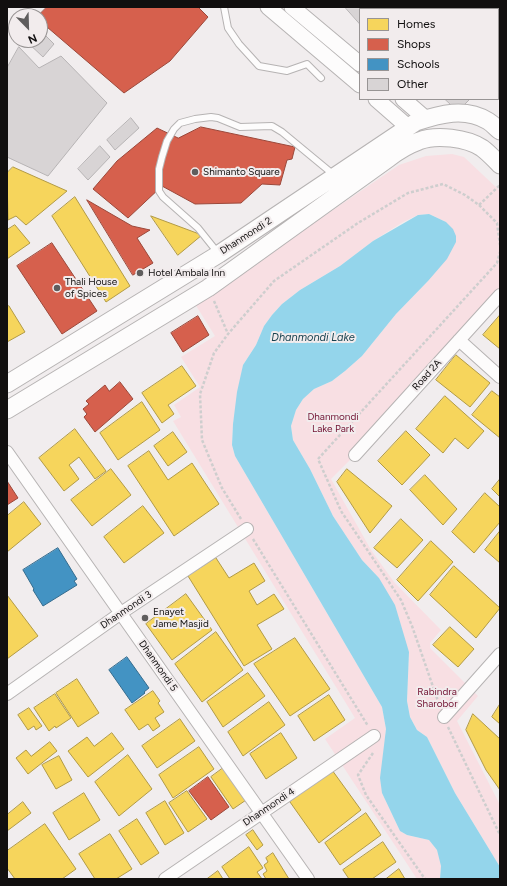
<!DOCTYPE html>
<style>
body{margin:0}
#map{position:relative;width:507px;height:886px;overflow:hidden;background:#f1edee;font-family:Figtree,sans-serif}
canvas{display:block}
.frame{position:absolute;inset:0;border:8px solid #110f0f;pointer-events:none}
.legend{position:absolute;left:359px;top:8px;width:140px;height:92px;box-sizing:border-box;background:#f2eced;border:1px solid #989494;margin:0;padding:5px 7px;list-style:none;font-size:12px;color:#110f0f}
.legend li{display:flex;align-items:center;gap:8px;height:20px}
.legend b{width:20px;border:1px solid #989494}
.north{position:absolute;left:8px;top:8px;width:40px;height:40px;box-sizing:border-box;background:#f2eced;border:1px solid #989494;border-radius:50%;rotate:157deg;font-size:11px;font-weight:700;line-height:16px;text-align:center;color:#110f0f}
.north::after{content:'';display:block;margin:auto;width:14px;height:18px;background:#5f5d5d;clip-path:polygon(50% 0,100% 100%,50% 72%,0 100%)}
</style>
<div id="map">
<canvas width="507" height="886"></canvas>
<div class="frame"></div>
<ul class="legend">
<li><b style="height:11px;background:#f6d55c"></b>Homes</li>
<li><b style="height:11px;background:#d6604d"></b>Shops</li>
<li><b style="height:11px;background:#4393c3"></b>Schools</li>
<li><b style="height:11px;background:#d8d4d5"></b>Other</li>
</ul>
<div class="north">N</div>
</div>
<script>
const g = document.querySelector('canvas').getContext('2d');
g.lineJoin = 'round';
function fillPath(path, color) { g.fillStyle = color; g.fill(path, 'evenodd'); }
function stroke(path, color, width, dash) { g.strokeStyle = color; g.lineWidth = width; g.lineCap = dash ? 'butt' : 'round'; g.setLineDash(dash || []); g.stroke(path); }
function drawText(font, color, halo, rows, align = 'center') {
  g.font = font + ' Figtree,sans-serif'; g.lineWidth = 4; g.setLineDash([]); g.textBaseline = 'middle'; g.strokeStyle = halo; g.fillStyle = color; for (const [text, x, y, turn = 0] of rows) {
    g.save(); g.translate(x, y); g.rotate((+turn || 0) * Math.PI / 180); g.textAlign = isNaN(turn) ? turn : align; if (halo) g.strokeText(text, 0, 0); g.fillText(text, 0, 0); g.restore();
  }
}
fillPath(new Path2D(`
 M452 154 464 157 500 191V290L355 455 331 479 371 550 394 582 441 630 430 643V648L478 696 457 721 500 805V867L455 793 427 737 417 730 410 717 407 701 409 652 379 578 362 560 333 516 310 469 293 440 291 426 296 410 303 399 314 389 332 381 345 371 362 356 396 314 428 281 446 222 429 214 418 215 403 222 373 241 340 266 300 290 282 304 272 315 264 326 256 345 243 365 233 424 232 445 235 456 382 707 386 729 382 793 400 831 407 835 429 840 437 850 441 866 440 879H417L325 739 355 718 173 421 181 417 174 405 200 387 181 357 215 336 195 304 399 165 426 156Z`), '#f8dfe3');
fillPath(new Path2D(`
 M429 214 446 222 453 229 456 236V242L447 259 428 281 396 314 362 356 345 371 332 381 314 389 303 399 296 410 291 426 293 440 310 469 333 516 362 560 379 578 395 605 409 652 407 701 410 717 417 730 427 737 455 793 500 867V879H440L441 866 437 850 429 840 407 835 400 831 382 793 380 778 386 729 382 707 235 456 232 445 233 424 237 392 243 365 256 345 264 326 272 315 282 304 300 290 340 266 373 241 418 215Z`), '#94d5eb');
const homes = new Path2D(`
 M13 167 67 191 26 225 16 216 8 220 7 173Z
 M75 197 130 286 106 302 52 216Z
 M151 216 202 235 178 255Z
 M15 225 30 243 7 259V230Z
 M9 306 25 332 7 342V307Z
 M500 315V349L483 335Z
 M456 355 490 383 470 407 436 380Z
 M182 366 196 386 168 405 174 414 162 423 142 393Z
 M492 391 500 397V438L472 415Z
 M445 396 484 431 468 449 455 438 443 453 416 429Z
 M142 402 160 430 118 460 100 433Z
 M75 429 106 471 95 479 79 457 69 465 79 479 64 491 39 458Z
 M406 431 430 455 402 485 378 461Z
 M173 432 187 452 168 466 154 446Z
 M149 451 168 480 192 463 219 504 174 536 128 466Z
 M111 469 131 495 92 526 71 500Z
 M347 469 392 506 370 533 337 482Z
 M425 475 457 509 443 525 410 490Z
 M500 479V497L492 489Z
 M485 493 500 507V522L474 553 452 532Z
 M24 502 41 524 7 552V516Z
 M143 506 164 533 124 563 104 537Z
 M401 519 423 540 397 568 374 548Z
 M500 531V563L485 550Z
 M431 541 453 562 418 601 397 580Z
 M216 558 229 578 254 563 265 581 249 591 257 605 274 594 284 609 257 625 272 649 244 666 188 576Z
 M454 566 500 608 476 638 430 595Z
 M186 594 212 630 172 660 146 624Z
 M7 595 38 636 7 659Z
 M450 627 474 649 458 667 433 645Z
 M216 632 243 670 202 702 175 664Z
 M295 638 330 689 290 716 254 664Z
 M248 673 265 696 223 727 207 702Z
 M77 679 99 713 78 727 56 693Z
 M153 691 160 701 158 703 164 712 155 718 160 726 153 731 148 724 139 730 125 710Z
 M55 694 71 718 56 728 55 726 49 731 34 708Z
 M329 695 345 720 314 741 298 716Z
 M269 702 285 725 243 756 228 732Z
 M500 704V724L492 717Z
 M29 708 42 726 36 730 34 726 28 730 18 715Z
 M473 714 500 739V790L486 770 466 730Z
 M180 719 195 741 157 768 142 746Z
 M112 733 124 749 88 777 68 751 87 737 94 746Z
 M281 733 297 758 266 779 250 754Z
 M50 742 57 751 28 774 16 758 26 750 31 756Z
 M199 747 214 769 173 798 159 775Z
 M128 755 152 789 119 816 95 782Z
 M59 756 72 780 56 789 42 765Z
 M226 766 249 798 233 809 211 777Z
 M332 770 361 810 319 843 290 802Z
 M187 791 207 819 188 832 169 803Z
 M84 793 100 820 69 840 53 813Z
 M165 801 184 833 165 845 146 813Z
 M23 802 31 813 7 831V815Z
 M366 813 381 835 340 865 325 843Z
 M137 819 159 853 141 865 119 831Z
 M45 824 76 869 62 879H15L7 868V851Z
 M253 830 263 845 257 850 246 835Z
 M110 834 132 869 116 879H95L79 854Z
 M383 842 396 862 372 879H349L343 870Z
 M249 847 263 868 257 872 262 879H230L222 867Z
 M273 853 289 879H266L263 874 267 871 264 865 268 862 266 858Z
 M399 869 405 879H386Z
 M218 871 223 879H207Z`);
fillPath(homes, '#f6d55c');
stroke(homes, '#b19a45', 1);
const shops = new Path2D(`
 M47 7H198L208 17 170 61 124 93 40 21V16H38Z
 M481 7H500V25L498 28V9H479Z
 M500 57V82L498 80V59Z
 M201 127 295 147 292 159 287 160 280 185 262 184 241 203 195 204 162 186 128 218 93 189 117 161 157 128 178 138Z
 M87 200 132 226 150 230 137 238 153 263 133 275Z
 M52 243 97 311 62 334 17 266Z
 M198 316 209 335 183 352 171 333Z
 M120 382 133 399 95 432 84 417 87 414 83 409 89 404 86 401 105 385 109 391Z
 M7 481 18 498 7 505Z
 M208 777 229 807 211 820 189 791Z`);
fillPath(shops, '#d6604d');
stroke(shops, '#9b483a', 1);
const schools = new Path2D(`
 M58 548 77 579 74 581 77 585 43 606 33 590 34 589 23 570Z
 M127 657 149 688 144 692 145 693 132 703 109 670Z`);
fillPath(schools, '#4393c3');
stroke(schools, '#346b8d', 1);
const building = new Path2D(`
 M345 7H439L438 9H360V24Z
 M40 30 54 44 43 57 26 41 40 40Z
 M19 47 39 68 61 56 107 103 48 176 7 157V68Z
 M445 99H470L458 111Z
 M131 118 139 128 115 150 107 140Z
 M100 146 110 157 88 180 78 169Z`);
fillPath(building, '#d8d4d5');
stroke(building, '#b6b3b4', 1);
const service = new Path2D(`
 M224 7 228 28 239 44 259 66 287 71 307 64 321 78
 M463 9 465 7
 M218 253 198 228 163 197 159 191V169L162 157 167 141 174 129 180 123 195 119 211 117 218 118 240 127 272 126 282 132 334 175`);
const minor = new Path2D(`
 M459 340 500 377
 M7 452 308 879
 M355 455 500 295
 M7 694 121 613 247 529
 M444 717 500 654
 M165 879 374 736`);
const tertiary = new Path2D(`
 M268 7 360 85
 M292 7 360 64
 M376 99 408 127
 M403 99 426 119`);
const secondary = new Path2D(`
 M7 384 219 254 416 122C440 114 465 107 488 121 493 124 496 128 500 131
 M7 410 208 288 389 158C398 151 408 145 419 141 436 134 467 138 482 148 489 153 494 159 500 165`);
stroke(service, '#b6b3b3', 8);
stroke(minor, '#b6b3b3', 14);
stroke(tertiary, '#b6b3b3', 17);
stroke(secondary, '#b6b3b3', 19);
stroke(new Path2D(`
 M479 205 500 185
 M214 301 228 334
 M241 519 222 488 202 440 200 394 214 353 228 334 274 281 358 223 408 193 443 184 465 195 479 205 497 223 500 245
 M253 539 368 726
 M439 704 412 626 401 600 341 511 318 459 497 263 500 252
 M448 727 500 835
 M373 753 358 775 366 795 425 879`), '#cecece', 2.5, [3, 2]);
stroke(service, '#fdfcfc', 6);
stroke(minor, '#fdfcfc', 12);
stroke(tertiary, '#fdfcfc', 15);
stroke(secondary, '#fdfcfc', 17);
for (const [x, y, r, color] of [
 [195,172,4,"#5f5d5d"],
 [140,273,4,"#5f5d5d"],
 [57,288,4,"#5f5d5d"],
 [145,618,4,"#5f5d5d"]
]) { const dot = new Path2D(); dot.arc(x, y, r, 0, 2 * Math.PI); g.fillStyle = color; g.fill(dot); stroke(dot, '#f2eced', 1.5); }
drawText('10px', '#110f0f', '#f2eced', [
 ["Shimanto Square",203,172],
 ["Hotel Ambala Inn",148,273],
 ["Thali House",65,282],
 ["of Spices",65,294],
 ["Enayet",153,612],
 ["Jame Masjid",153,624]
], 'left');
drawText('10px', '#110f0f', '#f2eced', [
 ["Dhanmondi 2",246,236,-33],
 ["Road 2A",427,375,-48],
 ["Dhanmondi 3",126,610,-34],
 ["Dhanmondi 5",158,666,55],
 ["Dhanmondi 4",269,807,-34]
]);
drawText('10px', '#721333', '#f2eced', [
 ["Dhanmondi",333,417],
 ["Lake Park",333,429],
 ["Rabindra",437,692],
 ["Sharobor",437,704]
]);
drawText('italic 11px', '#17424f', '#f2eced', [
 ["Dhanmondi Lake",313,338]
]);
</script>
